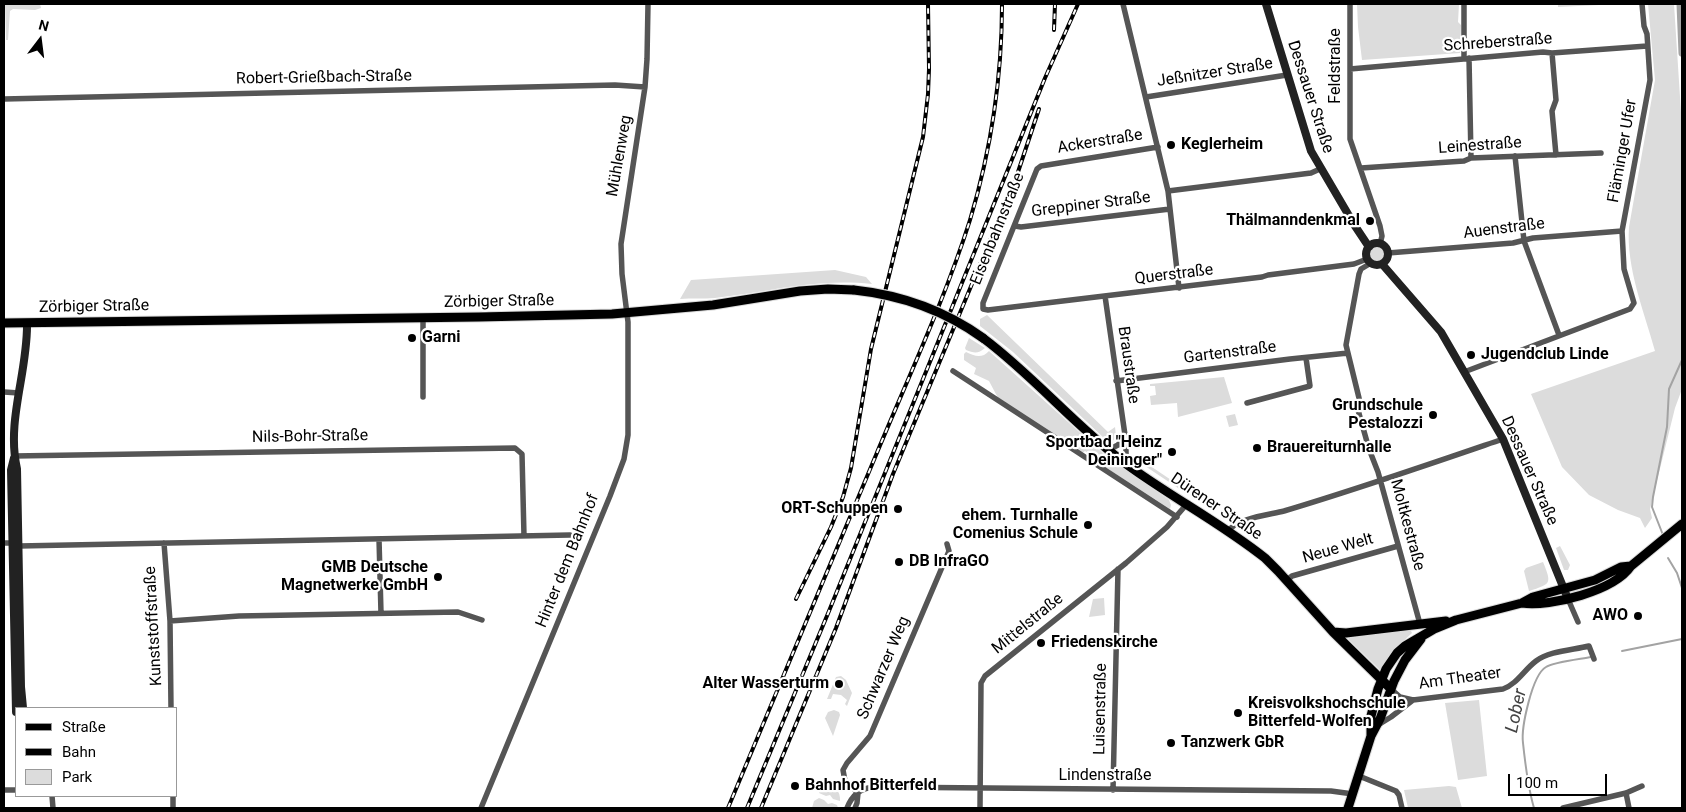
<!DOCTYPE html>
<meta charset="utf-8">
<style>
body{margin:0}
#map{position:relative;width:1686px;height:812px;overflow:hidden;background:#fff;font-family:Roboto,sans-serif}
canvas{display:block}
.frame{position:absolute;inset:0;border:5px solid #000;pointer-events:none}
.legend{position:absolute;left:15px;top:707px;width:162px;height:90px;box-sizing:border-box;background:#fff;border:1px solid #999;margin:0;padding:6px 9px;list-style:none;font-size:15px;color:#000}
.legend li{display:flex;align-items:center;gap:10px;height:25px}
.legend b{width:25px;border:1px solid #999}
.north{position:absolute;left:15px;top:15px;width:50px;height:50px;-webkit-text-stroke:4px #fff;paint-order:stroke;rotate:15deg;font-size:14px;font-weight:700;line-height:20px;text-align:center;color:#000}
.north::after{content:'';display:block;margin:auto;width:18px;height:22px;background:#000;clip-path:polygon(50% 0,100% 100%,50% 72%,0 100%)}
.scale{position:absolute;left:1508px;top:774px;width:99px;height:22px;box-sizing:border-box;border:2px solid #000;border-top:0;padding-left:6px;font-size:15px;line-height:18px;white-space:nowrap;color:#000;-webkit-text-stroke:4px #fff;paint-order:stroke}
</style>
<div id="map">
<canvas width="1686" height="812"></canvas>
<div class="frame"></div>
<ul class="legend">
<li><b style="height:6px;background:#000"></b>Straße</li>
<li><b style="height:6px;background:#000"></b>Bahn</li>
<li><b style="height:14px;background:#dcdcdc"></b>Park</li>
</ul>
<div class="north">N</div>
<div class="scale">100 m</div>
</div>
<script>
const g = document.querySelector('canvas').getContext('2d');
g.lineJoin = 'round';
function fillPath(path, color) { g.fillStyle = color; g.fill(path, 'evenodd'); }
function stroke(path, color, width, dash) { g.strokeStyle = color; g.lineWidth = width; g.lineCap = dash ? 'butt' : 'round'; g.setLineDash(dash || []); g.stroke(path); }
function drawText(font, color, halo, rows, align = 'center') {
  g.font = font + ' Roboto,sans-serif'; g.lineWidth = 4.5; g.setLineDash([]); g.textBaseline = 'middle'; g.strokeStyle = halo; g.fillStyle = color; for (const [text, x, y, turn = 0] of rows) {
    g.save(); g.translate(x, y); g.rotate((+turn || 0) * Math.PI / 180); g.textAlign = isNaN(turn) ? turn : align; if (halo) g.strokeText(text, 0, 0); g.fillText(text, 0, 0); g.restore();
  }
}
fillPath(new Path2D(`
 M5 4H40L41 8 35 10 13 9 10 11 8 40H6Z
 M1357 4H1459L1458 22 1461 25 1460 53 1362 60 1358 27Z
 M1558 4H1599V5L1558 7Z
 M1648 4H1674L1682 128V389L1675 408 1650 509 1652 518 1645 528 1640 518 1618 510 1589 495 1562 467 1531 394 1655 351C1644 311 1626 268 1629 227L1655 80Z
 M1369 254a8 8 0 1 1 16 0a8 8 0 1 1-16 0Z
 M835 270 866 277 872 284C814 278 770 292 715 298 704 299 692 298 680 299L691 280Z
 M987 315 1108 432 1115 427 1116 436 1114 440 1110 442 1106 440 1013 352 980 326V319Z
 M969 338 985 348C978 354 974 353 966 350L965 348Z
 M989 351 1106 456 1169 500 1171 505 1170 509 1105 467 1102 462 1085 451 1082 453 998 398 989 381 974 374 976 368 964 360V354L966 352C974 356 982 359 989 351Z
 M1224 377 1232 403 1178 417 1177 403 1151 405 1150 396 1156 395 1155 386H1150V384Z
 M1235 414 1238 425 1229 427 1226 416Z
 M1132 455H1134L1189 492 1187 494 1136 460Z
 M1560 546 1570 565 1568 570H1564L1556 548Z
 M1543 562C1552 584 1551 584 1529 591L1524 571 1526 568Z
 M1104 598 1105 615 1089 617 1093 599Z
 M1410 629 1412 633 1394 650 1381 670H1380L1348 639 1349 638Z
 M841 676 846 680 852 693 847 706 845 704 847 700 841 695 833 694 831 699H827L836 677Z
 M1479 700 1487 776 1458 780 1445 703Z
 M834 710 839 712 840 715 833 736 825 718 828 712Z
 M826 781C834 783 841 792 840 801L833 799 830 795 826 796 819 793 821 783Z
 M1449 786 1456 787 1462 808H1408L1404 790Z
 M819 798 824 800 828 804 832 803 837 805 838 808H812L814 801Z`), '#dcdcdc');
stroke(new Path2D(`
 M1663 535 1652 507 1653 497 1667 427 1669 389 1682 360
 M1668 558 1677 573 1682 588
 M1622 651 1682 639
 M1534 808C1529 791 1525 762 1523 743 1521 728 1532 675 1546 667 1553 662 1581 659 1591 657`), '#a3a3a3', 2);
stroke(new Path2D(`
 M1680 4 1682 53`), '#a3a3a3', 7);
const primary = new Path2D(`
 M4 323 479 317 612 314 713 305 800 291 828 289 854 290
 M983 338C1034 376 1075 426 1126 464 1171 497 1221 523 1265 558L1278 571 1333 632 1391 689
 M1522 603C1551 607 1614 591 1631 566L1682 524
 M1333 632 1346 633 1446 621
 M1371 736V716L1378 689 1386 669 1397 653 1405 646 1434 629 1456 620 1522 603 1533 597 1595 580 1621 567 1631 566
 M1348 808 1371 736 1380 719 1394 681 1405 660 1421 639`);
stroke(primary, '#dbdbdb', 11);
stroke(new Path2D(`
 M1123 4 1168 191 1179 288
 M1350 4V139L1380 226 1382 236 1380 244
 M1464 4V59
 M1552 53 1556 100 1552 111 1556 155
 M1469 58 1471 158
 M1350 69 1543 52 1552 53 1647 46
 M1146 97 1287 75
 M4 99 615 85 645 87
 M1158 147 1041 166 1037 169 983 303V309L988 310 1262 277 1268 275 1354 264 1367 259
 M1515 156 1524 241 1559 335
 M1361 168 1464 161 1471 158 1601 153
 M1168 191 1311 173 1320 169
 M1015 226 1021 227 1170 209
 M1388 253 1513 243 1533 238 1622 231
 M1371 263 1361 269 1359 274 1346 345 1359 398 1358 410 1369 449 1378 472 1420 624
 M1105 296 1126 442V464
 M953 371 1177 517
 M1464 372 1630 309 1634 303 1624 269 1622 231 1650 80 1647 34 1644 26 1642 4
 M1116 381 1290 359 1348 353
 M4 392 19 393
 M423 397V318
 M1247 403 1310 386 1306 358
 M1108 450 1118 445 1124 437
 M14 456 515 448 522 454 524 536
 M1227 532C1237 518 1268 515 1284 511 1358 489 1430 464 1503 439
 M379 539 381 613
 M4 543H17
 M164 543 170 621 171 708
 M19 546 570 535
 M1287 580 1292 576 1398 546
 M1568 599 1578 622
 M170 621 239 616 458 612 482 620
 M1391 689 1400 697 1413 700 1503 689C1517 684 1524 670 1536 661 1549 651 1573 650 1589 646L1594 659
 M1378 725 1391 717 1413 700
 M1359 776 1396 791 1399 795 1402 808
 M4 790H16
 M1113 790 1118 569
 M858 793 845 781 843 770 847 763 870 736 949 551 947 544
 M1626 793 1629 808
 M52 796 53 808
 M173 796V808
 M481 808 610 496 624 459 628 435V322L622 274 621 244 645 87 647 59 648 4
 M847 808C852 795 860 788 874 787L1331 791 1353 794
 M855 808 857 803 858 793
 M980 808 981 683 985 676 1126 563 1167 527 1186 505
 M1563 808 1626 793 1642 786`), '#555', 5.5);
stroke(new Path2D(`
 M1266 4 1311 151 1355 226 1369 247
 M1366 254a11 11 0 1 1 22 0a11 11 0 1 1-22 0Z
 M1382 264 1441 332 1503 439 1568 599
 M14 458 11 470 16 712
 M23 708 21 687 17 469C6 420 28 372 27 323`), '#222', 8);
stroke(primary, '#000', 9);
const rail = new Path2D(`
 M1054 30 1055 4
 M796 599 831 527 843 497 851 468 871 349 923 137 928 94 929 69 928 4
 M728 808C777 690 827 573 876 455 908 378 945 299 970 220 991 150 1002 77 1002 4
 M747 808 829 611 1045 78 1078 4
 M761 808 836 628 893 474 1016 178 1039 109`);
stroke(rail, '#000', 4);
stroke(rail, '#fff', 2, [5.5]);
const primaryBridge = new Path2D(`
 M854 290C901 295 944 310 983 338`);
stroke(primaryBridge, '#dbdbdb', 11, []);
stroke(primaryBridge, '#000', 9);
for (const [x, y, r, color] of [
 [1171,145,5,"#000"],
 [1370,221,5,"#000"],
 [412,338,5,"#000"],
 [1471,355,5,"#000"],
 [1433,415,5,"#000"],
 [1257,448,5,"#000"],
 [1172,452,5,"#000"],
 [898,509,5,"#000"],
 [1088,525,5,"#000"],
 [899,562,5,"#000"],
 [438,577,5,"#000"],
 [1638,616,5,"#000"],
 [1041,643,5,"#000"],
 [839,684,5,"#000"],
 [1238,713,5,"#000"],
 [1171,743,5,"#000"],
 [795,786,5,"#000"]
]) { const dot = new Path2D(); dot.arc(x, y, r, 0, 2 * Math.PI); g.fillStyle = color; g.fill(dot); stroke(dot, '#fff', 2); }
drawText('16px', '#000', '#fff', [
 ["Schreberstraße",1498,43,-4],
 ["Feldstraße",1336,66,-90],
 ["Jeßnitzer Straße",1215,73,-9],
 ["Robert-Grießbach-Straße",324,78,-1],
 ["Dessauer Straße",1310,97,72],
 ["Ackerstraße",1100,142,-9],
 ["Leinestraße",1480,146,-4],
 ["Fläminger Ufer",1623,151,-80],
 ["Mühlenweg",620,156,-80],
 ["Greppiner Straße",1091,205,-7],
 ["Eisenbahnstraße",998,229,-68],
 ["Auenstraße",1504,229,-7],
 ["Querstraße",1174,275,-7],
 ["Zörbiger Straße",499,302,-1],
 ["Zörbiger Straße",94,307,-1],
 ["Gartenstraße",1230,353,-7],
 ["Braustraße",1128,365,82],
 ["Nils-Bohr-Straße",310,437,-1],
 ["Dessauer Straße",1529,471,66],
 ["Dürener Straße",1216,507,34],
 ["Moltkestraße",1407,525,75],
 ["Neue Welt",1338,549,-16],
 ["Hinter dem Bahnhof",568,561,-68],
 ["Mittelstraße",1028,624,-39],
 ["Kunststoffstraße",154,626,-93],
 ["Schwarzer Weg",884,668,-67],
 ["Am Theater",1460,679,-8],
 ["Luisenstraße",1101,709,-89],
 ["Lindenstraße",1105,776]
]);
drawText('bold 16px', '#000', '#fff', [
 ["Keglerheim",1181,145],
 ["Thälmanndenkmal",1360,221,"right"],
 ["Garni",422,338],
 ["Jugendclub Linde",1481,355],
 ["Grundschule",1423,406,"right"],
 ["Pestalozzi",1423,424,"right"],
 ["Sportbad \"Heinz",1162,443,"right"],
 ["Deininger\"",1162,461,"right"],
 ["Brauereiturnhalle",1267,448],
 ["ORT-Schuppen",888,509,"right"],
 ["ehem. Turnhalle",1078,516,"right"],
 ["Comenius Schule",1078,534,"right"],
 ["DB InfraGO",909,562],
 ["GMB Deutsche",428,568,"right"],
 ["Magnetwerke GmbH",428,586,"right"],
 ["AWO",1628,616,"right"],
 ["Friedenskirche",1051,643],
 ["Alter Wasserturm",829,684,"right"],
 ["Kreisvolkshochschule",1248,704],
 ["Bitterfeld-Wolfen",1248,722],
 ["Tanzwerk GbR",1181,743],
 ["Bahnhof Bitterfeld",805,786]
], 'left');
drawText('italic 18px', '#444', '#fff', [
 ["Lober",1517,711,-78]
]);
</script>
